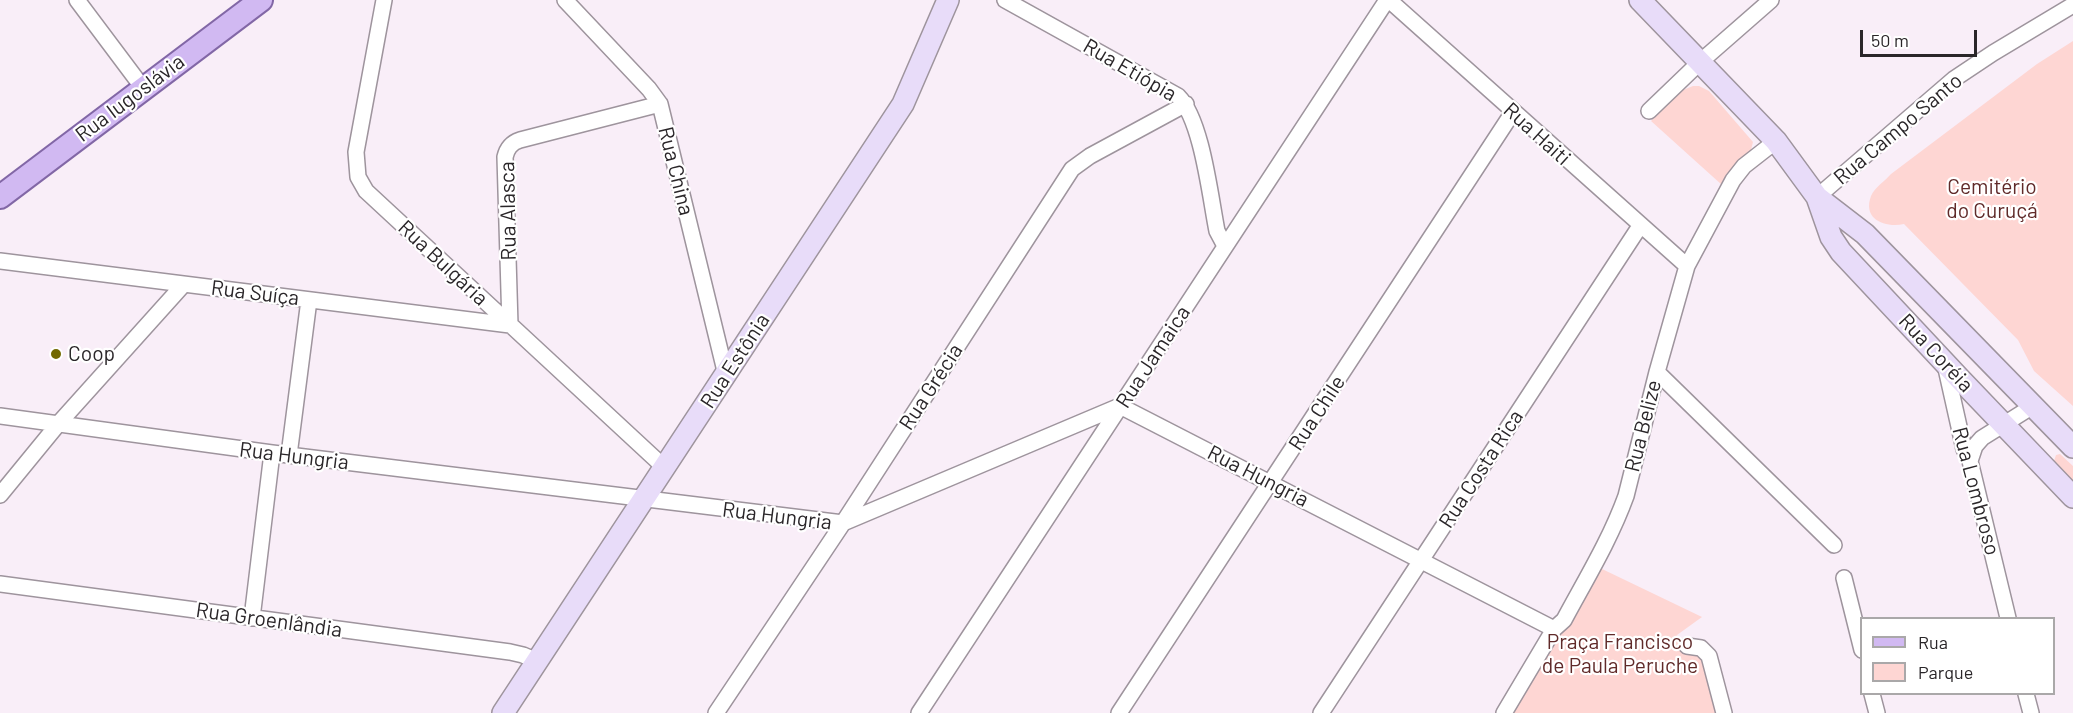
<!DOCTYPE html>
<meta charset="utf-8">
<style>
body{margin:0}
#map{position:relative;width:2073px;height:713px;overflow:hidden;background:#f9eef8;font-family:Barlow,sans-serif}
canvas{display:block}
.legend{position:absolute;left:1860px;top:617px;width:195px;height:78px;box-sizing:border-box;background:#fff;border:2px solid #aaa8a9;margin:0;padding:8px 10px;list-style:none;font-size:18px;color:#2a2629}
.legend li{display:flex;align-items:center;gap:12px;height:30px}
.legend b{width:30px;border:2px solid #aaa8a9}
.scale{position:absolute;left:1860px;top:30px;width:117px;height:27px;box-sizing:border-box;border:3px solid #2a2629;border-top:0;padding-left:8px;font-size:18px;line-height:21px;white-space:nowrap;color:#2a2629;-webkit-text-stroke:4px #fff;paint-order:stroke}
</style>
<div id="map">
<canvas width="2073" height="713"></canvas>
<ul class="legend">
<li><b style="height:8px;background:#d1b9f2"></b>Rua</li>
<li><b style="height:16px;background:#fed6d3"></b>Parque</li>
</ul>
<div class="scale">50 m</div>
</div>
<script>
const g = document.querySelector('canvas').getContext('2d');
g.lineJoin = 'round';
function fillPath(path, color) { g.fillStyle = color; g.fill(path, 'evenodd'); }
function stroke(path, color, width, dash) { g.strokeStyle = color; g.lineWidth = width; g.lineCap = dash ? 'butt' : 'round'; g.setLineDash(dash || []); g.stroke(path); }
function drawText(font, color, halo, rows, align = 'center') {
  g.font = font + ' Barlow,sans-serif'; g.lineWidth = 4.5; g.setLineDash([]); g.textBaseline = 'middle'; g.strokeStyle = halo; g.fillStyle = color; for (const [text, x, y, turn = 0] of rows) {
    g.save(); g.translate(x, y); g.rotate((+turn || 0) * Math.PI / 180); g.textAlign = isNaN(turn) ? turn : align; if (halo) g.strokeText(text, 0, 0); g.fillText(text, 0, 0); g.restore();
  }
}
fillPath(new Path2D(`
 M2073 41V406L2034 371 2018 340 1904 224C1886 228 1862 220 1871 196 1875 187 1885 181 1891 174L2037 64Z
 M1693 86H1699L1709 91 1753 142 1751 150 1733 167 1722 185 1651 121 1683 90Z
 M2060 454 2073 466V481L2054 461 2056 455Z
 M1600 568 1702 617 1677 635 1681 646 1709 656 1723 713H1511L1556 637 1567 627Z`), '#fed6d3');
const street = new Path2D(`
 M77 0 143 88
 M384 0 356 152 358 177 366 191 665 468
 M565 0 649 89 660 104 726 375
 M1005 0 1178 96C1202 120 1210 196 1217 231L1225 246
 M1389 0 1687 266
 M1649 111 1699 63 1771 0
 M1817 197 1954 79 1993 53 2073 5
 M0 261 510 325 505 157C507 148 511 143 520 140L660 104
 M1945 364 1964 449 1970 461 2008 618
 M1657 372 1834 545
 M0 416 272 453 843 523 1120 406 1554 629
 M289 455 309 300
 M1970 461 1975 446 1982 438 2033 406
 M0 495 59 423 184 284
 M1844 578 1862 650
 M0 584 510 652 523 655 537 661
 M252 618 272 453
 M1687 646 1701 648 1709 656 1724 713
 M1872 694 1877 713
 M2026 694 2031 713
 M716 713 843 523 1072 169 1090 156 1186 104
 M919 713 1387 0
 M1119 713 1513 112
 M1321 713 1640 226
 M1504 713 1554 629 1564 620C1586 579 1610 540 1626 496L1657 372 1687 266 1733 180 1744 166 1776 141`);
const secondary = new Path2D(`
 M1640 0 1776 141 1817 197 1831 237 1841 252 1959 378 2073 497
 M1817 197 1865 234 2073 447
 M503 713 903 104 948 0`);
const primary = new Path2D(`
 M0 197 261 0`);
stroke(street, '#9e949d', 18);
stroke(secondary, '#9e949d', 24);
stroke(primary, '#8267a6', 26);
stroke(street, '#fff', 15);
stroke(secondary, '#e8dcf9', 21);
stroke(primary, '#d1b9f2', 22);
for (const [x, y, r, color] of [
 [56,354,6,"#726901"]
]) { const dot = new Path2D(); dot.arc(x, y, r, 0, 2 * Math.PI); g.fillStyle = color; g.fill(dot); stroke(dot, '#fff', 2); }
drawText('21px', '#2a2629', '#fff', [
 ["Rua Etiópia",1130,70,30],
 ["Rua Iugoslávia",130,98,-37],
 ["Rua Campo Santo",1898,129,-40],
 ["Rua Haiti",1537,134,42],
 ["Rua China",676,171,76],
 ["Rua Alasca",508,211,-91],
 ["Rua Bulgária",443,263,43],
 ["Rua Suíça",255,293,7],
 ["Rua Coréia",1936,353,47],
 ["Rua Jamaica",1153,357,-57],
 ["Rua Estônia",735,361,-57],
 ["Rua Grécia",931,387,-57],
 ["Rua Chile",1317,413,-57],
 ["Rua Belize",1643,426,-76],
 ["Rua Hungria",294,456,7],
 ["Rua Costa Rica",1481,469,-57],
 ["Rua Hungria",1258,476,27],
 ["Rua Lombroso",1976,491,75],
 ["Rua Hungria",777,516,7],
 ["Rua Groenlândia",269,620,8]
]);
drawText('21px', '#602a29', '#fff', [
 ["Cemitério",1992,187],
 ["do Curuçá",1992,211],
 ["Praça Francisco",1620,642],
 ["de Paula Peruche",1620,666]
]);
drawText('21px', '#2a2629', '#fff', [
 ["Coop",68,354]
], 'left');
</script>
